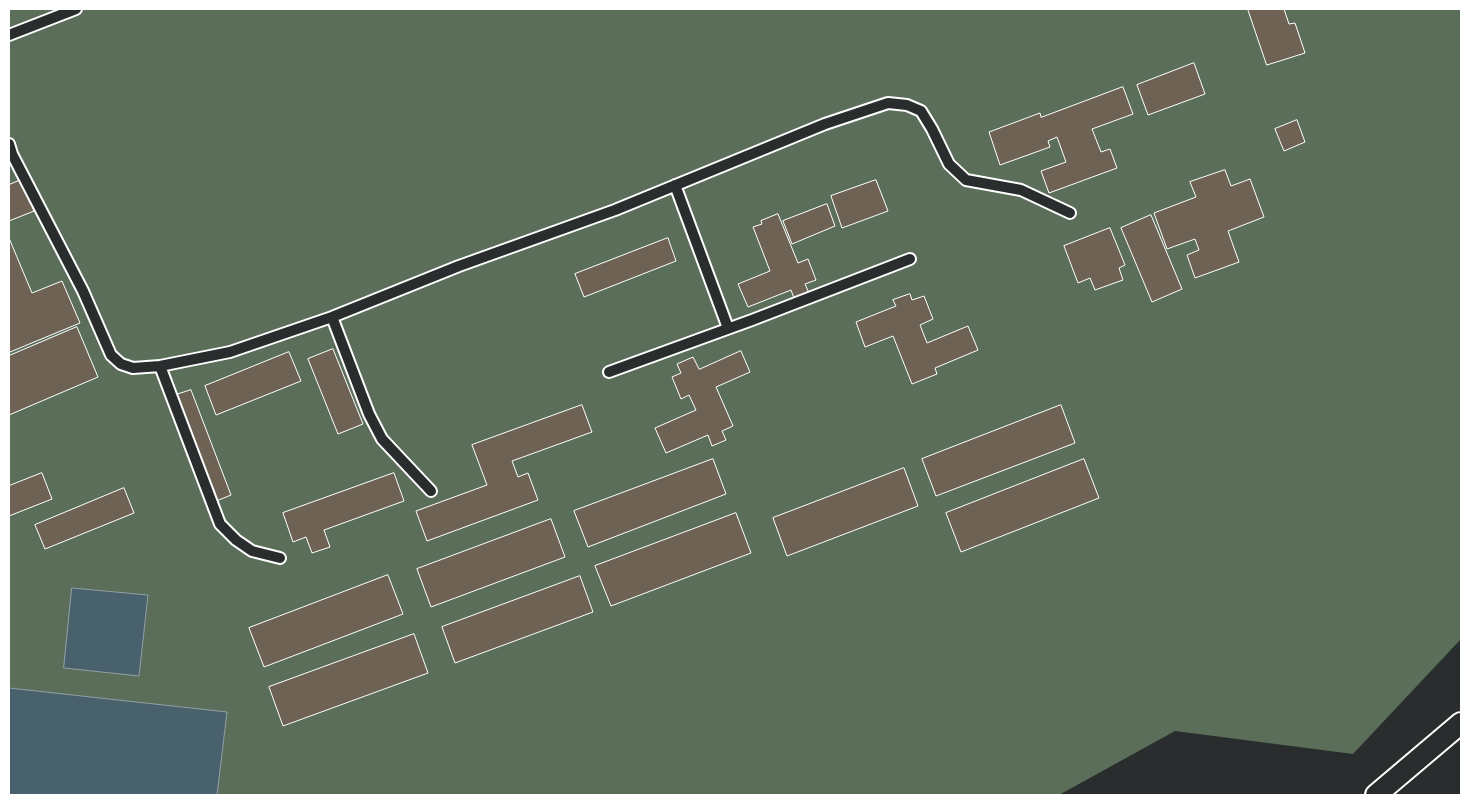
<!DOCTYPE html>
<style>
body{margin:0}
#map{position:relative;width:1470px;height:804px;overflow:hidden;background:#2a2d2e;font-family:Kalam,sans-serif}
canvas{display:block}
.frame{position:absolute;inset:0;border:10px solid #fff;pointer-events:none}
</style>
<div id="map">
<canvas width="1470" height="804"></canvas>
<div class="frame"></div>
</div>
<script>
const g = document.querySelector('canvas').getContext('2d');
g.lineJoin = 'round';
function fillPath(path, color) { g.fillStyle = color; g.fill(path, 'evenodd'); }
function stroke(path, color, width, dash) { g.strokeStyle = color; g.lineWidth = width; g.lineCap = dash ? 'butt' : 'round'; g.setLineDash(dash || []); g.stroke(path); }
fillPath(new Path2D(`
 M9 9H1461V639L1353 754 1175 731 1059 795H9Z`), '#5a6e59');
const water = new Path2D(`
 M72 588 148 595 139 676 64 668Z
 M9 688 227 712 217 795H9Z`);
fillPath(water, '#49616d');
stroke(water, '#92a0a7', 1);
const building = new Path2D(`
 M1248 9H1287H1284L1289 24 1295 23 1305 53 1267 65Z
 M1194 63 1205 94 1148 115 1137 85Z
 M1123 87 1133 114 1092 129 1101 152 1110 149 1117 168 1049 193 1041 171 1066 162 1057 137 1048 141 1050 147 1000 165 989 132 1040 113 1041 117Z
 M1297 120 1305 142 1284 151 1275 129Z
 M1225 170 1231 186 1250 179 1264 217 1228 231 1239 262 1195 278 1187 255 1199 250 1195 239 1167 249 1154 213 1196 197 1190 182Z
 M21 180 34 211 9 221V185Z
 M876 180 888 211 842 228 831 196Z
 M827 204 835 226 792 244 783 221Z
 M778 214 798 263 808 259 816 280 805 284 809 293 794 298 791 290 748 307 738 284 770 271 753 227 762 224 761 221Z
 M1151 215 1182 289 1152 302 1121 228Z
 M1110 228 1125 265 1119 268 1123 280 1095 290 1090 278 1078 283 1064 246Z
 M9 238 32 293 62 281 80 323 10 352 9 349Z
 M668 238 676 261 584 297 575 274Z
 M910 294 912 300 924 296 933 319 920 325 927 343 968 326 978 350 935 368 937 374 912 384 893 336 865 347 856 322 896 306 893 300Z
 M77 327 98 377 9 415V356Z
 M333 349 363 424 338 434 308 359Z
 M741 351 750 372 716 387 733 426 722 431 726 440 712 446 708 435 666 453 655 428 696 410 689 395 681 399 672 377 681 373 677 364 693 357 699 369Z
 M289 352 301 381 216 415 205 386Z
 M191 390 231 495 214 502 173 396Z
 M582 405 592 432 512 461 518 477 528 473 538 500 427 541 416 511 487 485 472 445Z
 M1061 405 1075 443 936 496 922 459Z
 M713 459 726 494 588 547 574 511Z
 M1084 459 1099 498 961 552 946 513Z
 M904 468 918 506 787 556 773 518Z
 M42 473 52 499 9 516V486Z
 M394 473 404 501 324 530 330 547 312 553 306 537 293 542 283 513Z
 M124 488 134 513 45 549 35 525Z
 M736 513 751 553 611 606 595 566Z
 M551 519 565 557 431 607 417 569Z
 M388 575 403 614 264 667 249 628Z
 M580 576 593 612 455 663 442 627Z
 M414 634 428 673 283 726 269 687Z`);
fillPath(building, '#6d6254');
stroke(building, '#fff', 1);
const service = new Path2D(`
 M9 35 76 9
 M9 144 12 154 83 291 111 355 121 364 133 368 160 366 230 352 332 317 459 266 615 210 825 124 888 103 907 105 921 111 932 129 949 164 966 180 1021 190 1070 213
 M675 185 728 328
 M332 317 369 414 382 439 431 491
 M160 366 220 524 236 540 252 551 280 558
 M609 372 752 320 910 259`);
const minor = new Path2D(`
 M1376 795 1461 723`);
stroke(service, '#fff', 14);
stroke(minor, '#fff', 24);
stroke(service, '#2a2d2e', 10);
stroke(minor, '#2a2d2e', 20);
</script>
